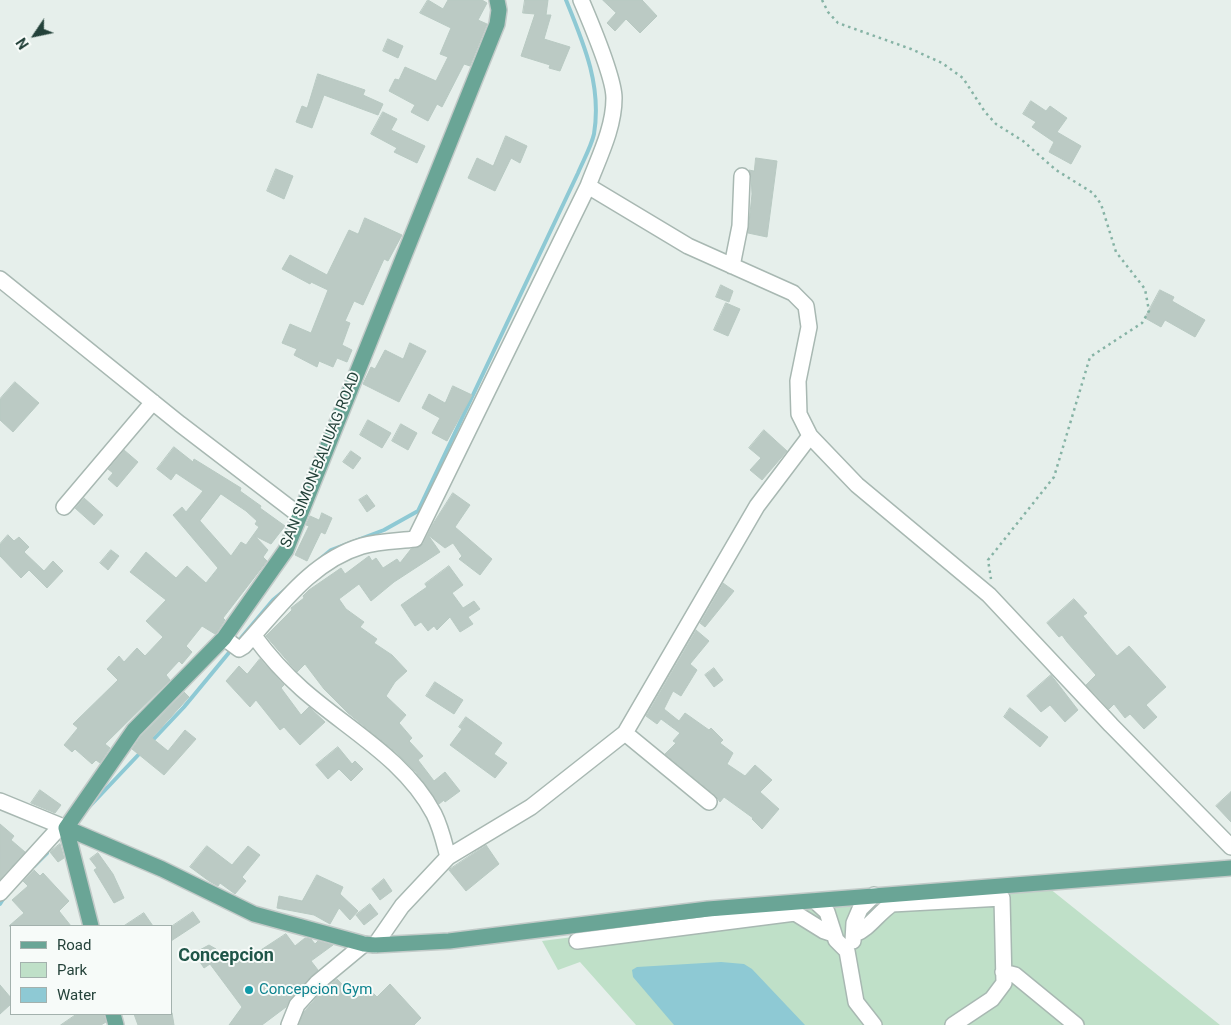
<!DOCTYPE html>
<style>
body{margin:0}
#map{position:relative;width:1231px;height:1025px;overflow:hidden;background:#e6efeb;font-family:Roboto,sans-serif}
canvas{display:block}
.legend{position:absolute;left:10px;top:925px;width:162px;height:90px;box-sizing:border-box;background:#f7fbf9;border:1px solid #a3b1ad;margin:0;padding:6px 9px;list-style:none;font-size:15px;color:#24423a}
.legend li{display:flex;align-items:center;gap:10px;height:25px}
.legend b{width:25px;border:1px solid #a3b1ad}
.north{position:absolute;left:10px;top:10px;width:50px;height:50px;-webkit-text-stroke:4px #f7fbf9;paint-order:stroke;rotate:236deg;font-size:14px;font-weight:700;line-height:20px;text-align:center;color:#24423a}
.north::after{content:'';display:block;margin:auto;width:18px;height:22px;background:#24423a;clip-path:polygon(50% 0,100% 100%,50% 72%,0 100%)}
</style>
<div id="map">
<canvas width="1231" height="1025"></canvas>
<ul class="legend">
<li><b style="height:6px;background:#6aa596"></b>Road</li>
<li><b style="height:14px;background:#bfe0c8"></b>Park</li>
<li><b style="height:14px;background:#8ec9d4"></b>Water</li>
</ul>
<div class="north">N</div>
</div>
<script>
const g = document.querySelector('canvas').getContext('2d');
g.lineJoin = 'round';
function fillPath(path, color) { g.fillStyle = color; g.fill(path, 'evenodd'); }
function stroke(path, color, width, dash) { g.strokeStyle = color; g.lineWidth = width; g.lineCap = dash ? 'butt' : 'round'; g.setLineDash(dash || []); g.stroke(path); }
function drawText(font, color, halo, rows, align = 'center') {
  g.font = font + ' Roboto,sans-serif'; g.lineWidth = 4; g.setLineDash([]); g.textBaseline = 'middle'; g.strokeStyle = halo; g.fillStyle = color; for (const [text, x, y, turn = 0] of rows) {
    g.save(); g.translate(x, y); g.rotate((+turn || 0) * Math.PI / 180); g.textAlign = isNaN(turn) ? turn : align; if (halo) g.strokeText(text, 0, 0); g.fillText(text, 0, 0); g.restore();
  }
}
fillPath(new Path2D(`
 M1049 888 1220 1025H636L580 962 558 970 542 941 798 908Z`), '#bfe0c8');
fillPath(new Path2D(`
 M721 962 744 964 752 969 805 1025H674L633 977 632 970 637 967Z`), '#8ec9d4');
stroke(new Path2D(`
 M320 559 331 550 384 530 418 511 578 173C583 161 591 147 594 134 602 86 584 44 566 0
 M241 638 273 600 285 590
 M151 742 184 707 232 649
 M89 807 141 752
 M34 866 47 853
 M0 904 5 896`), '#8ec9d4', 4);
const building = new Path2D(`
 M428 0 443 9 448 0H482L487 3 478 20 487 24 470 66 464 64 442 107 437 104 428 121 411 112 415 105 389 91 395 79 399 80 405 67 436 81 448 57 440 54 451 28 420 13Z
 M525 0H548L546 15H551L544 39 570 47 560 71 549 68 550 65 521 56 535 14 523 13Z
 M603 0H642L657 16 640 33 626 19 615 31 607 23 616 13Z
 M388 39 403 46 398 58 383 51Z
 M318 74 365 90 363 95 383 104 378 115 324 95 312 128 296 122 302 106 307 108Z
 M1031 101 1046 111 1050 106 1067 118 1057 132 1081 146 1071 164 1049 152 1054 142 1032 127 1036 122 1023 114Z
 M383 112 397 119 391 130 425 146 417 163 394 152 397 148 371 134Z
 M506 136 527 146 520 163 511 158 495 191 468 178 477 158 493 166Z
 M756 158 777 161 767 237 748 233 752 194 751 176 749 170 754 171Z
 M276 169 293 176 284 199 267 191Z
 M365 218 402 235 388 261 384 259 363 305 354 301 345 321 350 323 342 345 352 350 347 362 337 358 333 367 319 361 317 367 294 355 297 349 282 343 290 324 311 333 328 290 311 282 310 284 282 269 290 255 327 275 349 230 358 234Z
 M721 285 733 291 729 302 716 297Z
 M1160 290 1174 297 1172 301 1205 320 1195 337 1165 320 1161 327 1145 318Z
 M726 303 740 309 728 336 714 330Z
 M410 343 426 351 399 402 363 384 371 367 375 369 385 350 403 359Z
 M15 382 39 403 13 432 0 420V399Z
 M453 386 472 395 447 441 432 433 440 418 422 408 429 394 445 403Z
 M368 420 391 433 382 448 360 435Z
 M401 424 417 433 408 450 392 441Z
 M764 430 787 451 762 480 750 470 761 458 749 448Z
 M174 447 193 462 194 459 241 488 240 491 261 506 260 508 285 526 271 544 255 536 268 550 263 557 267 561 223 618 225 620 217 632 215 634 202 626 186 646 192 652 182 664 179 661 166 675 170 680 105 744 110 748 100 763 96 760 92 764 75 749 72 752 64 745 78 728 73 724 118 680 107 669 119 656 124 662 137 648 145 656 163 637 146 621 166 600 130 572 146 552 176 578 187 566 206 583 218 568 173 515 182 507 186 512 203 491 176 473 171 480 157 469ZM221 494 246 511 257 521 255 524 259 527 246 545 241 542 231 556 200 521Z
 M124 450 138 462 117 487 108 479 113 473 108 469Z
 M351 451 361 458 353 469 343 462Z
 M453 493 470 505 455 527 492 559 480 575 459 559 462 556 453 543 445 548 428 535 440 552 394 582 371 601 359 584 339 599 346 609 364 622 360 627 377 639 374 643 392 655 407 671 395 682 386 696 406 715 399 723 412 738 409 741 423 756 418 760 434 781 445 772 460 791 445 802 444 800 439 804 415 771 398 754 348 713 324 689 305 664 297 672 266 636 292 610 291 608 304 598 303 596 309 590 341 568 345 574 369 556 372 561 376 558 383 568 397 559 400 563 411 549 420 547 423 544 433 524Z
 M367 495 375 506 367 512 359 500Z
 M84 498 103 515 94 525 75 508Z
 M322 513 332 518 325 534 321 532 307 561 295 555 309 526 306 525 310 516 319 520Z
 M8 535 14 541 19 537 29 547 24 552 44 571 53 561 63 571 47 588 29 570 21 578 0 556V544Z
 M111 550 119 556 108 570 100 563Z
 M449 566 463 585 452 593 463 608 474 601 480 609 468 617 473 624 460 632 450 617 437 630 434 626 428 631 421 622 415 626 401 605 427 587 425 584Z
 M723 583 734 591 705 627 700 623Z
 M1074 599 1087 613 1083 616 1117 656 1129 646 1166 687 1146 705 1157 717 1144 729 1130 714 1125 718 1114 704 1109 709 1086 685 1096 675 1067 642 1062 635 1059 637 1047 623Z
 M696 630 709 641 690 664 697 670 681 696 673 691 664 709 679 721 685 713 709 730 711 728 723 740 720 743 733 753 727 764 745 776 755 765 772 780 760 792 779 809 762 829 752 819 753 818 724 797 720 802 715 795 665 754 676 743 673 741 680 733 661 719 657 724 646 716Z
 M260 659 284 685 281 688 301 715 309 707 325 722 300 745 284 727 280 730 256 700 250 707 226 681 239 666 247 674Z
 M714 668 723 680 714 687 705 675Z
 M1051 675 1078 710 1065 722 1050 705 1041 712 1027 696Z
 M435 682 463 700 454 714 426 696Z
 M184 692 189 697 152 738 168 751 185 730 196 739 164 775 132 749 141 736Z
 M1010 708 1048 737 1040 747 1004 717Z
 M466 717 502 743 494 754 507 763 495 778 450 745 462 729 459 727Z
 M338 747 352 764 355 761 363 769 351 781 339 769 328 779 316 765Z
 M40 790 61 805 55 813 31 803Z
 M1231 792V822L1216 806Z
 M0 824 14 836 11 840 25 852 0 879Z
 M60 844 64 858 58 862 50 852Z
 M486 845 499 864 466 891 449 870Z
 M207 846 232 865 248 846 260 855 242 877 246 881 235 894 220 883 218 886 209 881 190 867Z
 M98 853 113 874 124 898 114 903 94 870 97 868 90 859Z
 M34 870 40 876 43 873 69 901 59 911 71 926H9L24 913 12 900 28 886 23 881Z
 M317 875 343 887 340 894 358 911 350 920 339 908 330 924 314 915 277 908 279 896 302 901Z
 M384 879 392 891 380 900 372 889Z
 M370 904 378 914 364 925 356 915Z
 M193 912 200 922 171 941V927Z
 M144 913 153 926H124Z
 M286 934 295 946 305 938 311 939 315 944 318 941 333 945 311 961 318 970 290 999 286 1007 262 1025H229L242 1007 210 964 204 968 194 953 209 945 216 949 223 964 239 952 245 960Z
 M337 979 356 999 368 988 377 997 390 984 421 1018 414 1025H299L304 1012 323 990Z
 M0 985 11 998V1004L0 1014Z
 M172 1013 174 1025H138L134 1014Z
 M77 1014H104L106 1022 101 1025H61Z`);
fillPath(building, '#bbcac4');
stroke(building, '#b8c9c2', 1);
const minor = new Path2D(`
 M588 186 688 246 793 293 806 306 809 327 798 381 799 414 810 436 857 485 989 595 1111 725 1231 847
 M732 266 740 226 742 176
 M0 279 180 424 299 515
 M64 507 153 402
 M254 636C268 655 284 673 302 689 347 729 405 759 434 814 441 828 444 842 448 857L402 906 375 945
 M224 638 239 649 244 646C278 609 311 561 362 546 379 541 398 541 415 539L588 186C598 159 614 129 614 98 614 77 590 21 581 0
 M625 733 709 802
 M0 801 66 828
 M448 857 531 807 625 733 757 506 810 436
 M0 893 60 827
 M815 901 827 912 836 940 847 951 856 1002 874 1025
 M855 934C869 929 879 912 892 904L1002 898 1004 983 992 999 953 1025
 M577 941 795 913 824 931 833 934
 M853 941 854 923 860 909 874 895
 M1003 972 1015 975 1076 1025
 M289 1025 297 1005 317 983 364 944`);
const major = new Path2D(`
 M66 828 162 869 254 914 364 944 375 945 449 941 708 909 1231 868
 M91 926 66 828 134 730 224 638 286 550 497 24 499 10 497 0
 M113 1014 116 1025`);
stroke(minor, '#a8b8b2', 18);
stroke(major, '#c2cac8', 18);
stroke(new Path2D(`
 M822 0 828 12 838 23 911 49 942 63 963 78 985 112 996 124 1023 141 1056 170 1093 193 1101 204 1116 252 1145 289 1149 311 1142 323 1090 357 1054 477 988 560 991 579`), '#86b3a5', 2.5, [2.5, 4]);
stroke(minor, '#fff', 15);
stroke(major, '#6aa596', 15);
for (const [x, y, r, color] of [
 [249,990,5,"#0f9aa8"]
]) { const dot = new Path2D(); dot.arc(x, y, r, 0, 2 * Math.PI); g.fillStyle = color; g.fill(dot); stroke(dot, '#f7fbf9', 2); }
drawText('15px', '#24423a', '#f7fbf9', [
 ["SAN SIMON-BALIUAG ROAD",321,460,-68]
]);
drawText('15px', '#0d838f', '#f7fbf9', [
 ["Concepcion Gym",259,990]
], 'left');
drawText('bold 18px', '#1f5548', '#f7fbf9', [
 ["Concepcion",226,956]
]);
</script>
